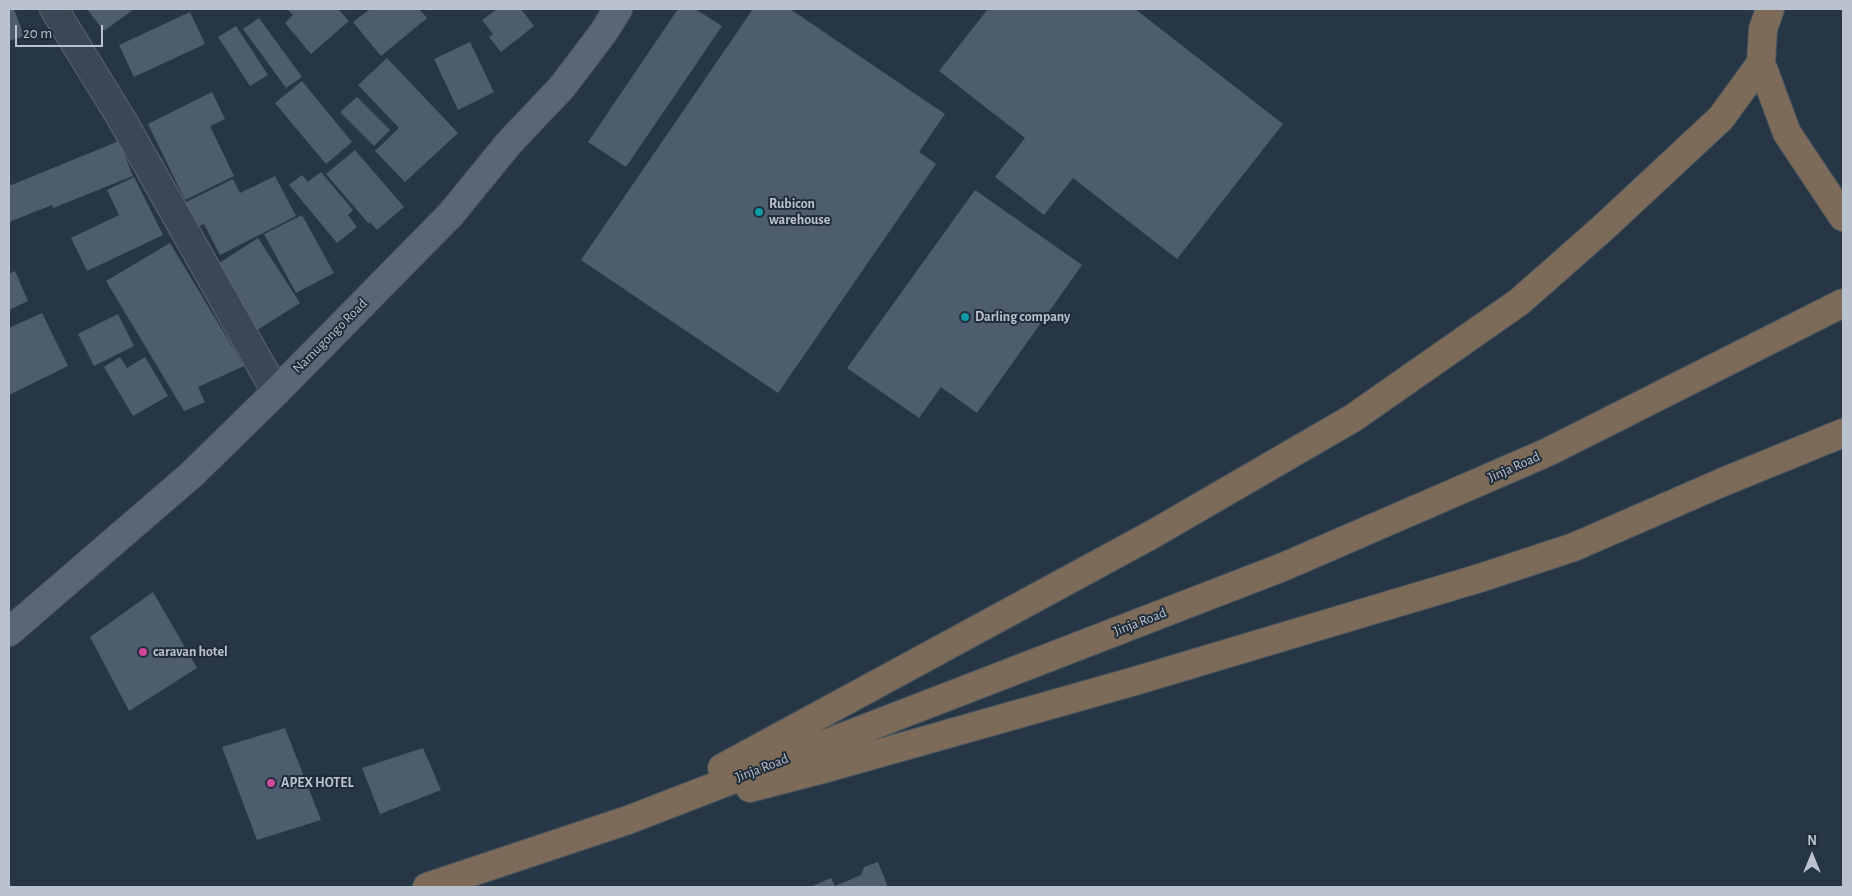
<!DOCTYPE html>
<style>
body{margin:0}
#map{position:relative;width:1852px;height:896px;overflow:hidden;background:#273645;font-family:"Alegreya Sans",sans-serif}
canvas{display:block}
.frame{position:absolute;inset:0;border:10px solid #b9c2ce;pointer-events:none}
.north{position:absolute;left:1787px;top:831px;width:50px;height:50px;-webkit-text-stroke:4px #202c3a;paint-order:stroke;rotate:0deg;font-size:14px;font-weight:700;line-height:20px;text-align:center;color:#b9c2ce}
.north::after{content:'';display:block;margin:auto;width:18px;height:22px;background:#b9c2ce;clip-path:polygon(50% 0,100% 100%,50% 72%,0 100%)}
.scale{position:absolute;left:15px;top:25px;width:88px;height:22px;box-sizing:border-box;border:2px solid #b9c2ce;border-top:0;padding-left:6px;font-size:15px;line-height:18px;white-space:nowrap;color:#b9c2ce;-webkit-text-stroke:4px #202c3a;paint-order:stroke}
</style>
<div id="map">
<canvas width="1852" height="896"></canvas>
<div class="frame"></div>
<div class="north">N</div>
<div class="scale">20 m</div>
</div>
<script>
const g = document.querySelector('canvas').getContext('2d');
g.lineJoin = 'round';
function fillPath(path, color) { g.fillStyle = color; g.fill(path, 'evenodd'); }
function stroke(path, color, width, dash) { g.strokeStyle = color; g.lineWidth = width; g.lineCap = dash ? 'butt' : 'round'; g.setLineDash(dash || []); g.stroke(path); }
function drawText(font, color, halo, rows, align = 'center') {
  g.font = font + ' "Alegreya Sans",sans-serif'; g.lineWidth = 4; g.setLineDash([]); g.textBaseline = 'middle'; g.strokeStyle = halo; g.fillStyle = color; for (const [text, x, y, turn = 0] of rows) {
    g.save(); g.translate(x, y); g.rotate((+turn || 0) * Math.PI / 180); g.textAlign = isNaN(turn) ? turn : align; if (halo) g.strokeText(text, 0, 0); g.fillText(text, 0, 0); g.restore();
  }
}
fillPath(new Path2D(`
 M9 9H14L24 36 9 41Z
 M87 9H134L104 31Z
 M287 9H338L349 21 311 54 285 23 293 15Z
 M370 9H419L427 18 381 56 353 22Z
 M497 9H521L534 26 501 52 489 37 493 34 482 20Z
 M678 9H695L722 26 626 167 588 142Z
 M753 9H790L945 114 919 152 936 164 778 393 581 260Z
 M988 9H1135L1283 124 1177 259 1073 178 1044 215 995 177 1025 138 939 71Z
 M190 12 205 44 134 77 119 45Z
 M259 18 302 77 286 88 243 29Z
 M236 26 268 75 250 86 218 37Z
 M470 42 494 92 458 110 434 59Z
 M387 58 458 133 405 182 375 151 399 128 358 85Z
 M302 81 352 142 326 164 275 103Z
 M212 92 225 119 210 126 234 176 185 200 148 124Z
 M357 97 390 130 374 146 340 112Z
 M119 141 133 176 53 208 52 205 9 222V186Z
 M355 150 404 207 377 230 370 222 369 224 326 174Z
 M321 172 353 210 348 215 357 227 337 243 289 185 302 175 308 182Z
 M275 176 296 216 220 255 204 224 197 227 184 203 233 179 240 193Z
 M134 177 163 235 87 271 71 238 119 215 107 190Z
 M975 190 1082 265 977 413 941 387 919 418 847 368Z
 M302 215 334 273 296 293 264 234Z
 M258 238 300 303 251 334 210 269Z
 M170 243 244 366 198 387 205 402 184 411 106 281Z
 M15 271 28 301 9 310V274Z
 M42 313 68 366 9 395V328Z
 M118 314 134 346 94 366 78 334Z
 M120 357 127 368 145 357 168 396 133 416 104 367Z
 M153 592 197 668 129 711 90 637Z
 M285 728 321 820 257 840 222 747Z
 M423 748 441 790 380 814 362 768Z
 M878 862 888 887H810L831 878 835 886 861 875 864 867Z`), '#4e5d6e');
const minor = new Path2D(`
 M54 9 121 118 276 392`);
const major = new Path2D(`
 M9 632 191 475 276 392 451 214 509 143 562 87 603 33 618 9`);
const highway = new Path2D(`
 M1770 9 1763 29 1761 63 1787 133 1843 217
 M722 768 1153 534 1353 418 1519 302 1603 228 1721 118 1761 63
 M750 788 827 768 1135 681 1480 578 1574 547 1723 482 1843 433
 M427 887 628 820 1283 567 1548 452 1843 303`);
stroke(minor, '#5a6572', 30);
stroke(major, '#485361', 30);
stroke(highway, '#46525f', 30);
stroke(minor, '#3b4754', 28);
stroke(major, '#596774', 28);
stroke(highway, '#7b6b58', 28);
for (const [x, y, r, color] of [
 [759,212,5,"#0f9aa8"],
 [965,317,5,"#0f9aa8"],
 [143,652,5,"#d1479c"],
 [271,783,5,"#d1479c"]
]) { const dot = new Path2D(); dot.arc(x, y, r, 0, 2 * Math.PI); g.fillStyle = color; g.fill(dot); stroke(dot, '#202c3a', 2); }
drawText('bold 14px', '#b9c2ce', '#202c3a', [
 ["Rubicon",769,204],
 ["warehouse",769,220],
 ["Darling company",975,317],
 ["caravan hotel",153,652],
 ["APEX HOTEL",281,783]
], 'left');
drawText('14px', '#b9c2ce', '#202c3a', [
 ["Namugongo Road",330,336,-45],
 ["Jinja Road",1514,467,-24],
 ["Jinja Road",1140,622,-21],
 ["Jinja Road",762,768,-21]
]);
</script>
